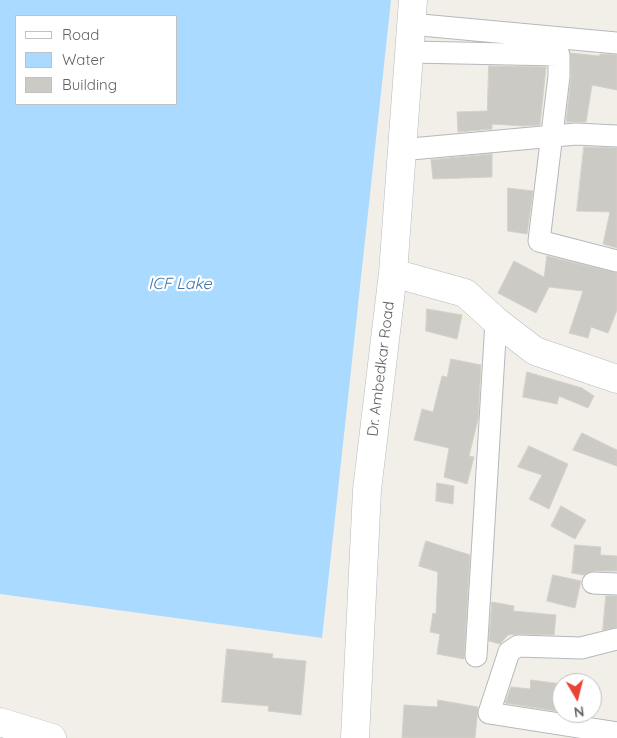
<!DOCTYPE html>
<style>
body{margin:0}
#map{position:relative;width:617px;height:738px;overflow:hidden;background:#f1efe8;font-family:Quicksand,sans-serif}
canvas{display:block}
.legend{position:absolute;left:15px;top:15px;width:162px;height:90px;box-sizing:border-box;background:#fff;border:1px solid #bfc1c3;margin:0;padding:6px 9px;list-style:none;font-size:15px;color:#5f6368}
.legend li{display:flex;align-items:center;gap:10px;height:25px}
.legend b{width:25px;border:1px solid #bfc1c3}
.north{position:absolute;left:552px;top:673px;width:50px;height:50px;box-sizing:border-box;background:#fff;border:1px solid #bfc1c3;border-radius:50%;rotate:172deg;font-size:14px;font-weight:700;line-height:20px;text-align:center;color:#5f6368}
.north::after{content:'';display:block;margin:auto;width:18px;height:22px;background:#ea4335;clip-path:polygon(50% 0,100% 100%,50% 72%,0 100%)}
</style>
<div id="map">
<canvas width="617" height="738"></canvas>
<ul class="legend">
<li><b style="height:6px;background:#fff"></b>Road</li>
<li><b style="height:14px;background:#aadaff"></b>Water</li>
<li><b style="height:14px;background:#cccac5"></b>Building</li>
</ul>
<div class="north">N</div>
</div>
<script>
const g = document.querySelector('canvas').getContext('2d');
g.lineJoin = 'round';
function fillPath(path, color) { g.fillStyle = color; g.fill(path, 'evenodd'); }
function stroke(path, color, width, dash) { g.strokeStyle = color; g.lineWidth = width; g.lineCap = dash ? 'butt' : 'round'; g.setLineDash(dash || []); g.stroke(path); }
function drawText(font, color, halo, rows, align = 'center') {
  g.font = font + ' Quicksand,sans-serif'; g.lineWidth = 4.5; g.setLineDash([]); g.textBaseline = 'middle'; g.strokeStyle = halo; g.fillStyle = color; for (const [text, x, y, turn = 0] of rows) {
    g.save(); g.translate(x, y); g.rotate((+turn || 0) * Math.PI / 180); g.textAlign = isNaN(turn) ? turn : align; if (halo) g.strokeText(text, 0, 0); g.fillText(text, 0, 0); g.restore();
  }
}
fillPath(new Path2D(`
 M0 0H391L322 638 0 594ZM16 16H176V104H16Z`), '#aadaff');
const building = new Path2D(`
 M571 53 599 56 600 54 617 55V90L592 85 586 122H566L571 77Z
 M489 66 546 67 540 125 523 126 492 124V129L458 132 457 112 487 111Z
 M584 147 617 148V248L603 244 610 212 577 211Z
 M492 154V177L433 179 431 160Z
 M508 188 533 191 527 234 508 231Z
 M547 256 617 273V310L608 333 591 327 588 338 569 333 583 291 549 287 536 313 498 293 514 261 544 277Z
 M427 309 462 315 457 339 426 331Z
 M451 359 481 365 478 419 469 456 474 457 467 484 444 477 449 448 414 440 422 409 433 412 442 376 447 377Z
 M527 372 582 388 594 396 588 408 559 396 557 404 523 397Z
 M582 433 617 450V466L573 450Z
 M529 446 568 464 549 509 529 499 542 475 518 467Z
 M437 483 454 486 453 504 436 501Z
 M561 506 586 520 575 539 551 526Z
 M426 541 470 555 464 659 437 654 440 634 430 632 433 613 436 614 438 572 419 566Z
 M575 545 601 547 600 555 617 556V571H594L584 575 572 573Z
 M553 575 581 581 575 608 547 601Z
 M606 596H617V627L603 630Z
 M492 602 514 606 513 611 556 615 554 635 518 634 508 635 500 644 489 641Z
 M227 649 273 654 272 658 306 661 301 715 268 711 269 706 222 702Z
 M531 680 562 684V712L505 703 511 687 530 689Z
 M438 700 478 707 475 738H402L404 705 437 707Z`);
fillPath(building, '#cccac5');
stroke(building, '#d6d1c6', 1);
const street = new Path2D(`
 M410 24 617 43
 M410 52 559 55V76L539 241 617 261
 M400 150 576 134 617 136
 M593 583 617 584
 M617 639 581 648 518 646 509 652 489 713 617 733
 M476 656 496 321`);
const secondary = new Path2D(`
 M393 273 465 293 496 321 535 351 617 379
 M0 722 52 738
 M355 738 367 490 393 273 413 0`);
stroke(street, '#b5b8bc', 23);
stroke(secondary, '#b6babf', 29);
stroke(street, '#fff', 21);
stroke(secondary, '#fff', 28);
drawText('15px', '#5f6368', '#fff', [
 ["Dr. Ambedkar Road",381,369,-83]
]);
drawText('italic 16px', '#4174aa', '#fff', [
 ["ICF Lake",180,284]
]);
</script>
